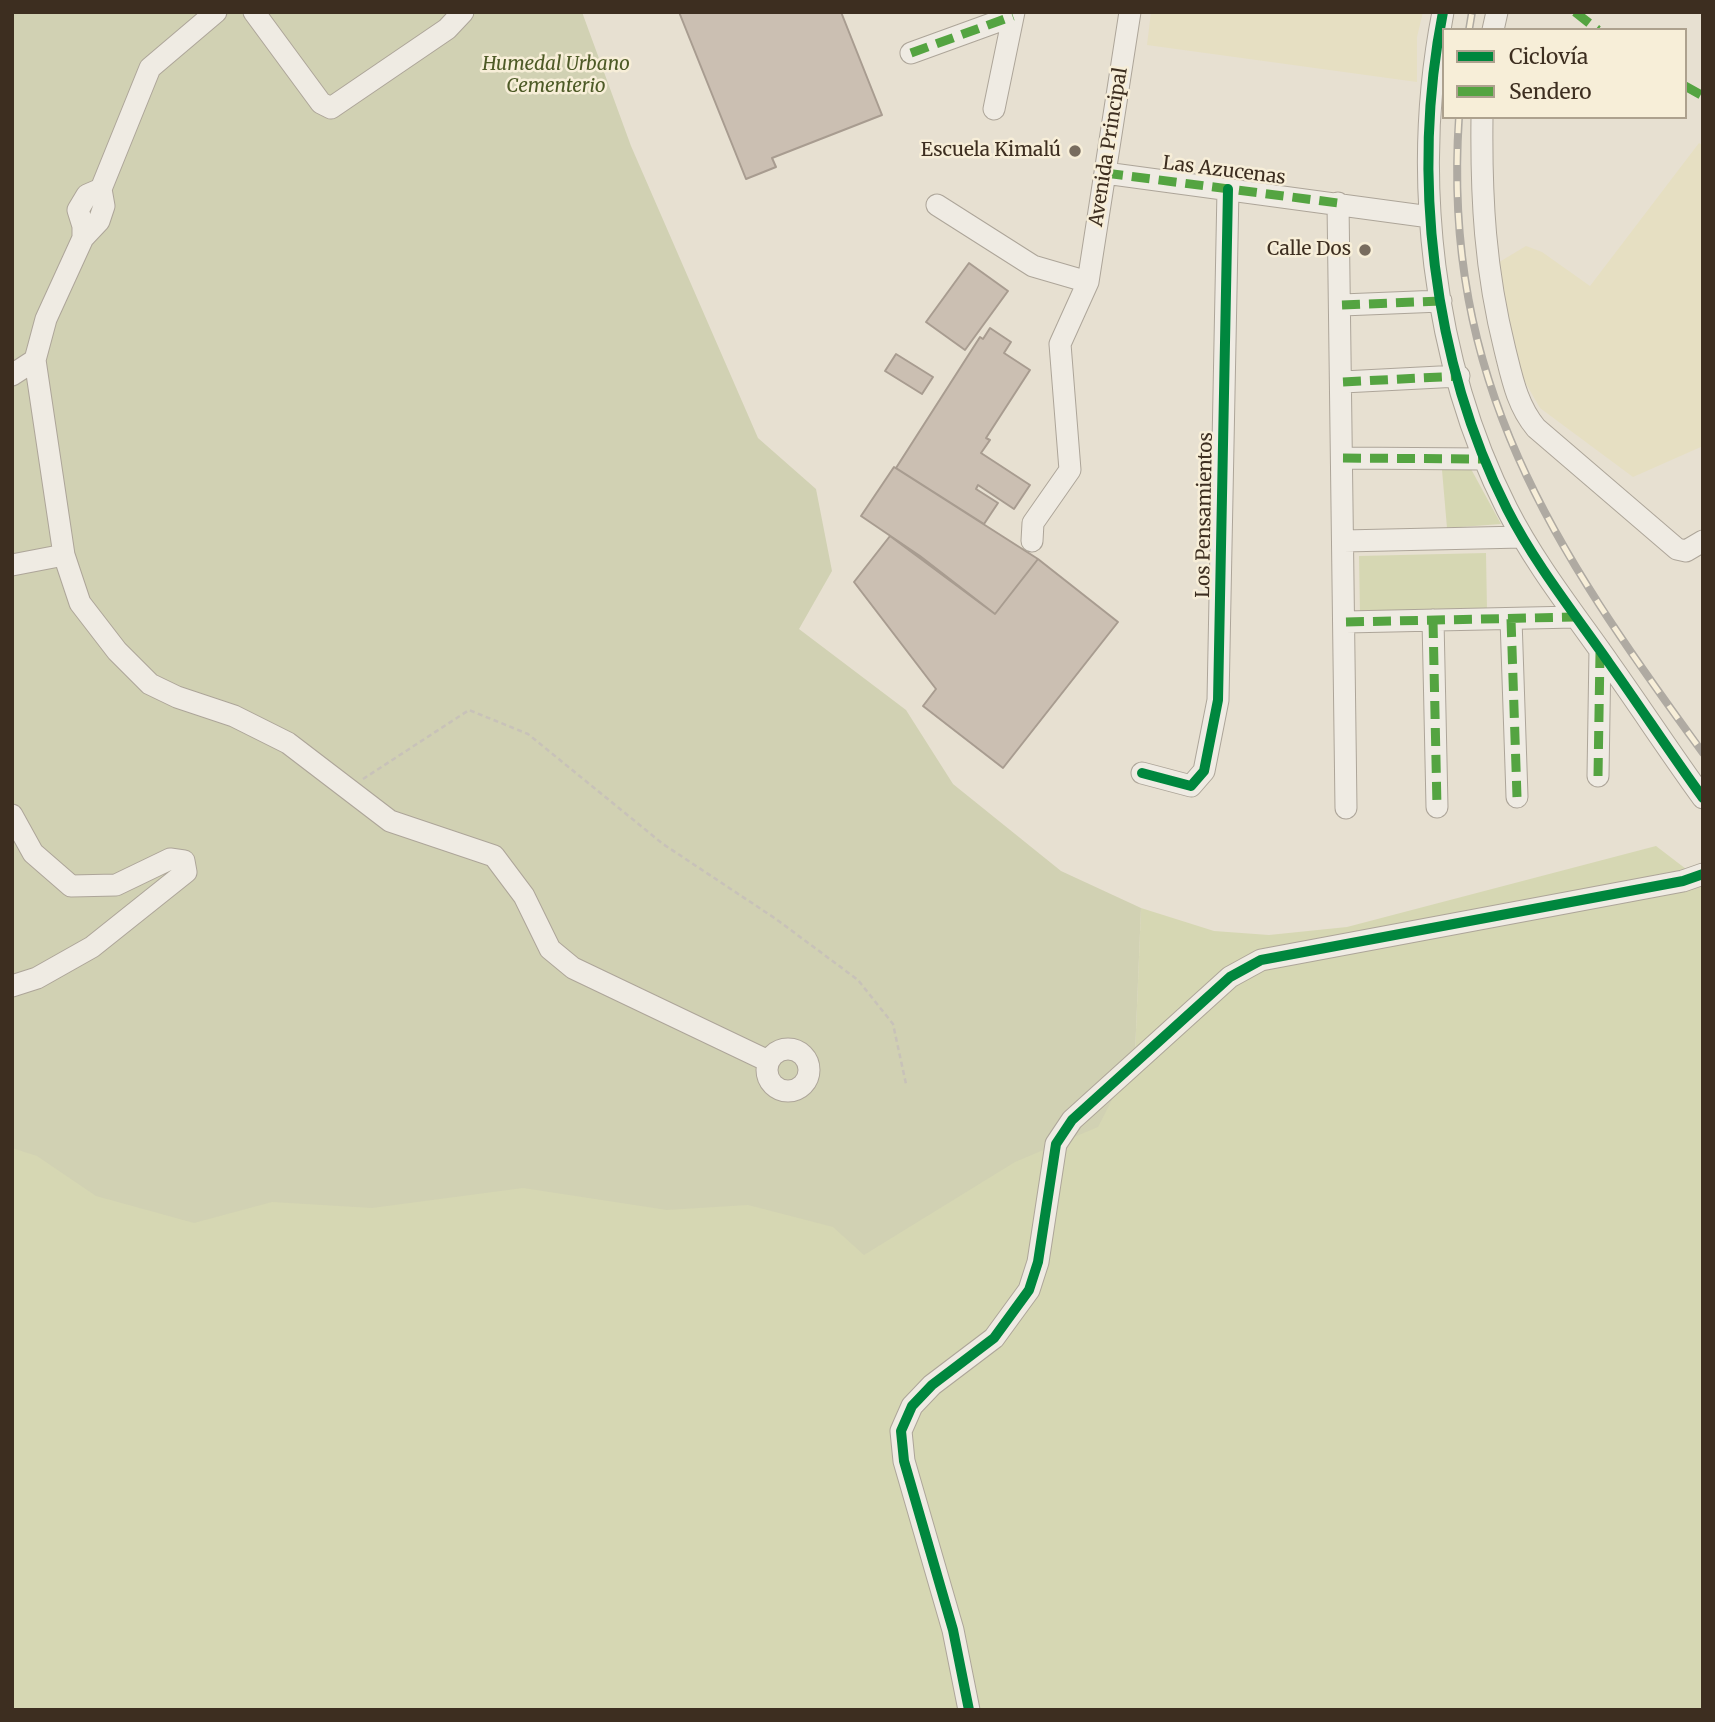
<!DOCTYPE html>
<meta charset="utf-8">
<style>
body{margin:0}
#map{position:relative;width:1715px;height:1722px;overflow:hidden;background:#e7e0d1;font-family:Merriweather,serif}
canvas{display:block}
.frame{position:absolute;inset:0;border:14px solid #3d2e20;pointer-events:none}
.legend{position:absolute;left:1442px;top:28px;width:245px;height:91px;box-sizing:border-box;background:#f7eed8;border:2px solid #ada18e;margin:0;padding:9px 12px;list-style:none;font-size:21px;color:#3d2e20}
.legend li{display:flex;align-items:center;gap:14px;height:35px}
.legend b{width:35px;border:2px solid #ada18e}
</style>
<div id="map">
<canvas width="1715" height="1722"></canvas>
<div class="frame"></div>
<ul class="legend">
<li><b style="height:9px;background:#00873e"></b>Ciclovía</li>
<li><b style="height:9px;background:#54a441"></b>Sendero</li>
</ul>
</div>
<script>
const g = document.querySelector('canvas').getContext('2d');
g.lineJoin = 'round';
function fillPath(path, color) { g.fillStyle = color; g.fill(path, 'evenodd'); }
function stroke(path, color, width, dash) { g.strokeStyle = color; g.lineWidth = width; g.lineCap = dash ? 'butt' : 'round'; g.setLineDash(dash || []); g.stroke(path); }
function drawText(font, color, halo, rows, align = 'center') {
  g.font = font + ' Merriweather,serif'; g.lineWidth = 5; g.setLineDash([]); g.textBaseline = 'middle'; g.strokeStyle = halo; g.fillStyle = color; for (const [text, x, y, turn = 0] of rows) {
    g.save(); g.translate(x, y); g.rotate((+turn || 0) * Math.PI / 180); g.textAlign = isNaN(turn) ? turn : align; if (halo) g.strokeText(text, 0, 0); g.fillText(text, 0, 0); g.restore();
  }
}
fillPath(new Path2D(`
 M1151 12H1423L1417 37V82L1147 45Z
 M1699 143 1703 146V446L1633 477 1540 408 1517 368 1496 264 1526 246 1542 252 1590 286Z`), '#e6dfc2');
fillPath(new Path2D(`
 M1471 469 1501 524 1447 528 1442 470Z
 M1486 553 1487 610 1360 613 1359 556Z
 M1656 846 1703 882V1710H12V1133L1135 1055 1141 908 1214 931 1269 935 1347 927Z`), '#d6d7b3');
fillPath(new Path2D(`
 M12 12H582L631 146 758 438 816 489 832 571 799 629 906 710 953 784 1061 871 1141 908 1135 1055 1098 1127 1015 1162 864 1255 833 1227 748 1205 667 1210 523 1188 372 1208 272 1202 194 1223 96 1196 37 1156 12 1148Z`), '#d1d1b3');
const building = new Path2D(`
 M679 12H841L882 115 772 158 776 167 746 179Z
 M969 263 1008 291 965 350 926 322Z
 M990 328 1011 342 1004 353 1030 370 986 438 990 440 981 453 1030 485 1014 509 978 485 976 489 998 503 984 524 896 468 980 337 983 339Z
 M896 354 933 377 922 394 885 371Z
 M894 467 1038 559 995 614 920 556 861 516Z
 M890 536 995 614 1038 559 1118 622 1003 768 923 706 936 689 854 582Z`);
fillPath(building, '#cbbfb2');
stroke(building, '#a89c90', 2);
const minor = new Path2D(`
 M216 12 150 68 101 189 104 206 99 221 83 238 46 319 35 360 64 555 80 603 117 651 150 684 177 697 234 716 288 743 390 821 494 856 524 896 550 949 573 968 768 1061
 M254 12 321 103 331 108 447 29 463 12
 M1443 12C1411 174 1432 361 1507 509 1535 564 1574 613 1609 663 1641 708 1671 754 1703 798
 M1493 30 1497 12
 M911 53 1013 16
 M994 109 1014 12
 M1482 117C1481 199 1485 270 1505 350 1512 378 1517 405 1536 428L1677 549 1686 551 1703 541
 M1105 173 1430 217
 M1338 203 1346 808
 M937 205 1033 266 1088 282
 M83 238V226L78 210 87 195 101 189
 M1342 305 1441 301
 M12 375 35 360
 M1343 382 1459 376
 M1343 458 1484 459
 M1032 541 1033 523 1070 470 1060 344 1088 282 1130 12
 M1344 541 1522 537
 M12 565 64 555
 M1511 619 1517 797
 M1433 620 1437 807
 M1346 622 1575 617
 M1142 773 1191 786 1204 771 1218 700 1228 189
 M1598 776 1600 650
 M12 815 33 853 71 886 116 885 170 859 184 861 186 872 92 947 37 978 12 986
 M767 1070a21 21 0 1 1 42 0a21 21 0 1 1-42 0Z
 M969 1710 953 1630 904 1461 901 1431 912 1406 932 1385 994 1338 1029 1290 1038 1262 1056 1144 1072 1120 1230 977 1261 960 1683 881 1703 874`);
stroke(minor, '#ada599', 23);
stroke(new Path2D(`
 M363 779 469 710 528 734 663 844 776 919 858 980 893 1024 906 1084`), '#c8c2b9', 2.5, [5, 3.5]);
stroke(minor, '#efebe3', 21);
const rail = new Path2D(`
 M1469 30 1472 12
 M1459 117C1441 382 1554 549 1703 753`);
stroke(rail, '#afaaa2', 8);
stroke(rail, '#f7eed8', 5, [16]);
stroke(new Path2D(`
 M1575 12 1598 30
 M911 53 1013 16
 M1685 86 1703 96
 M1105 173 1338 203
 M1342 305 1441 301
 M1343 382 1459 376
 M1343 458 1484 459
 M1511 619 1517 797
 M1433 620 1437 807
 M1346 622 1575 617
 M1598 776 1600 653`), '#54a441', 9, [18, 9]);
stroke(new Path2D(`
 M1443 12C1411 174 1432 361 1507 509 1535 564 1574 613 1609 663 1641 708 1671 754 1703 798
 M1142 773 1191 786 1204 771 1218 700 1228 189
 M969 1710 953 1630 904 1461 901 1431 912 1406 932 1385 994 1338 1029 1290 1038 1262 1056 1144 1072 1120 1230 977 1261 960 1683 881 1703 874`), '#00873e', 10);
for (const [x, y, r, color] of [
 [1075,151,7,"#786c5e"],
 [1365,250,7,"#786c5e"]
]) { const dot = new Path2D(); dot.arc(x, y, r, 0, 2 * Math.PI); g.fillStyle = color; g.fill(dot); stroke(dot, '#f7eed8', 2.5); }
drawText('italic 19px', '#4d5a26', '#f7eed8', [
 ["Humedal Urbano",556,65],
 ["Cementerio",556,87]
]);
drawText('19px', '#3d2e20', '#f7eed8', [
 ["Avenida Principal",1109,147,-81],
 ["Las Azucenas",1224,171,7],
 ["Los Pensamientos",1205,515,-89]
]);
drawText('19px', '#3d2e20', '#f7eed8', [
 ["Escuela Kimalú",1061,151],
 ["Calle Dos",1351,250]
], 'right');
</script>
